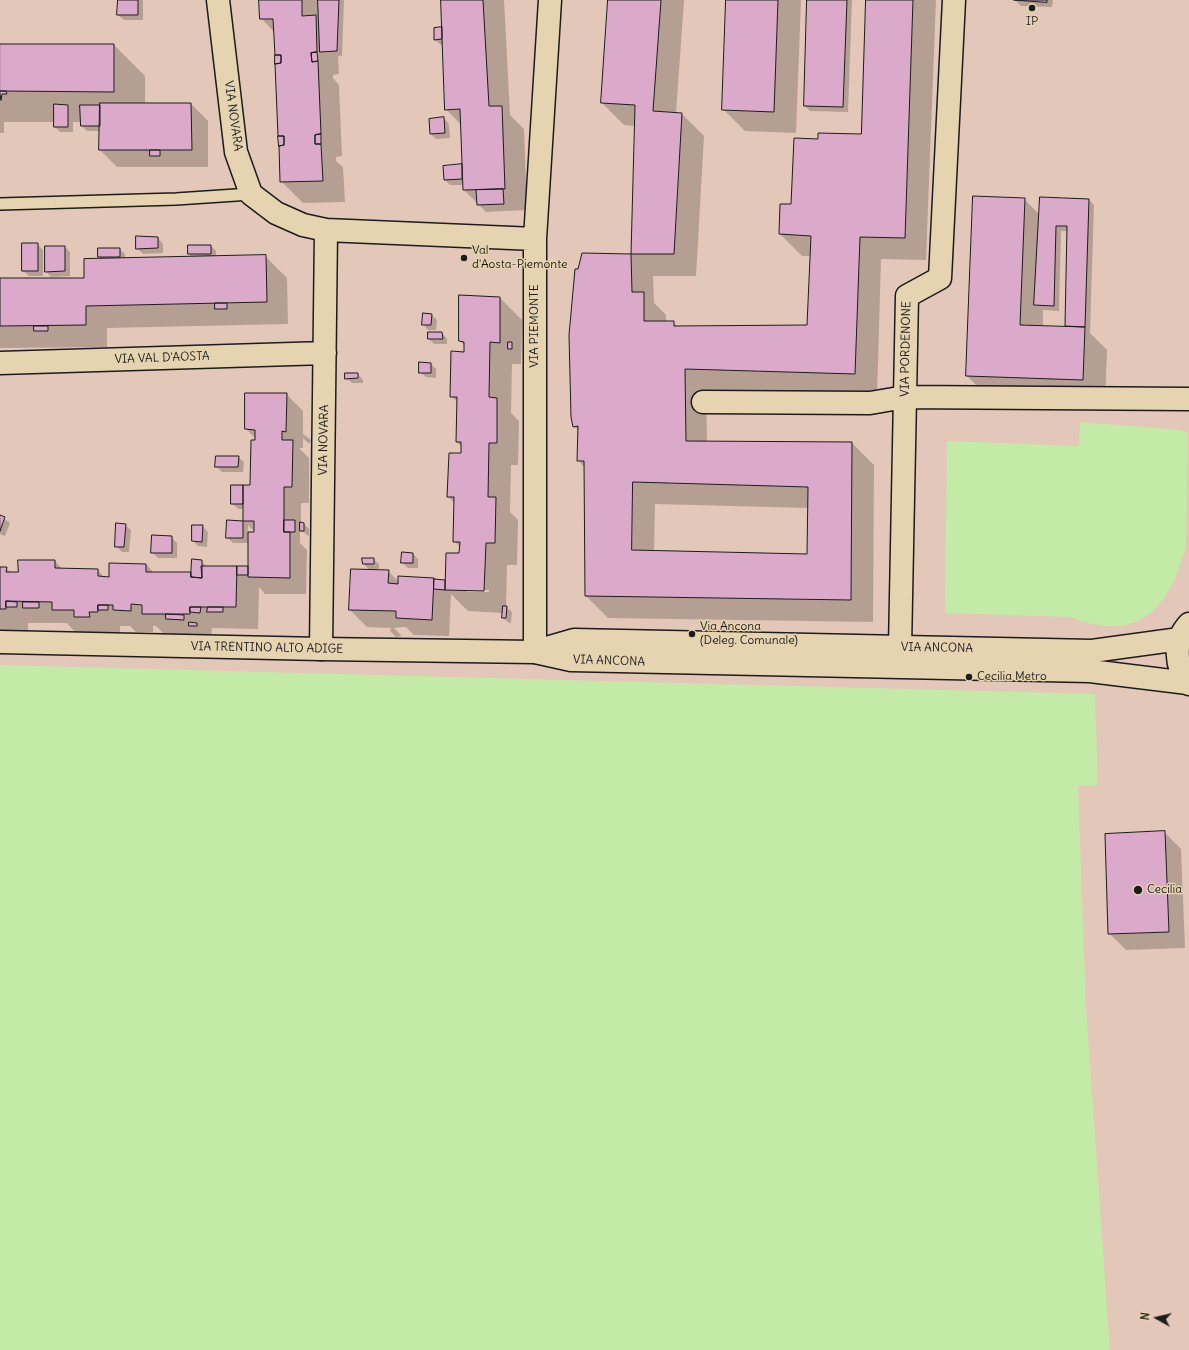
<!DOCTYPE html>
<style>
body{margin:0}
#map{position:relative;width:1189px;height:1350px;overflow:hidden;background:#e3c7b8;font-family:Delius,sans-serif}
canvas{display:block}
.north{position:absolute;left:1137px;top:1298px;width:40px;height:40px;-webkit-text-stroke:3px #e6d4b1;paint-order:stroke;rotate:278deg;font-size:11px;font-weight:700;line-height:16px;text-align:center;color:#1c1c1c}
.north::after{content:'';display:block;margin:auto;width:14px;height:18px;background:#1c1c1c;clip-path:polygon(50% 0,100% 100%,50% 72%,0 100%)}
</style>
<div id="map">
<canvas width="1189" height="1350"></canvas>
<div class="north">N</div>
</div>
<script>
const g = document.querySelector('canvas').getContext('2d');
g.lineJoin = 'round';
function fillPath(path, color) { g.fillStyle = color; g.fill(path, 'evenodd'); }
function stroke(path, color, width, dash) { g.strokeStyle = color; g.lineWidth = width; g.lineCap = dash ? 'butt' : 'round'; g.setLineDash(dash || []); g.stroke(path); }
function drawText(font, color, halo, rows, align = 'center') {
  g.font = font + ' Delius,sans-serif'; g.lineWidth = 3; g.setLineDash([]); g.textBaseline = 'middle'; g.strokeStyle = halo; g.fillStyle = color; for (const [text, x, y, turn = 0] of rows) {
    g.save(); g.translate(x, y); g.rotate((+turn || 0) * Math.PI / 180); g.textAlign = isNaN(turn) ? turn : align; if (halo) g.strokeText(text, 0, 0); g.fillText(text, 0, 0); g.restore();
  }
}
fillPath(new Path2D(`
 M1080 422 1181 430 1188 433 1186 545C1176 586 1155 630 1107 626 1093 624 1083 623 1072 617L945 613 947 441 1079 446Z
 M0 665 1095 694 1098 785 1078 786 1086 1008 1110 1350H0Z`), '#c3eba7');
fillPath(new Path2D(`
 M119 0H143V20H124L118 15Z
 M260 0H344L342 56H338L339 74 333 75V78L339 85 342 156 336 157V161L343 167 345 202 303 203 281 181 274 32 261 18Z
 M441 0H504L510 115 524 129 527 210 486 212 464 190 463 185H450L445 180 444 167 463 164 461 125 446 109 443 45H441L435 40V28H443Z
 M609 0H684L676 113 682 114 704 136 696 276H653L654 303 666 315V322H673L678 327 808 326 811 256H802L780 234 819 140 862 135 867 0H936L926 260 881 259 877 396 706 391 707 442 852 443 874 465 873 622 608 618 586 596 585 468 578 460 579 431 574 426 579 270 582 254 632 255 635 126 624 125 602 103ZM655 504 809 508 808 555 654 551Z
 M727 0H801L796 133 745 131 723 109Z
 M808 0H852L848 112 810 111 805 106Z
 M1015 0H1053L1052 7 1021 6Z
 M0 45H114L145 76V104H191L208 121V167H117L100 150V131H87L82 126 81 122H73V132H60L55 127V122H4V133H0Z
 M444 118 449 124 450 138 436 139 431 134Z
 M1024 199 1040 215 1089 200 1094 205 1090 333 1107 350 1105 402 989 398 967 376ZM1061 231H1068L1066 326 1067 327 1043 326V310L1059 311Z
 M137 237 158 238 163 244V253L143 254 137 248Z
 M37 244 43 250V276H29L23 271Z
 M189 246H211L216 251V257L265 256 287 278 288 324 107 328V347L0 348V280L85 279 102 260 99 257 119 249 125 254V259L193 258 189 254Z
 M65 247 70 252V276L51 277 46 271Z
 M500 298 522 320 521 364H512L511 413 519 421 518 465H511L510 512 518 520 517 565H507L506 607 512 612 511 623H509L503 618V613L468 611 451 594 449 636 414 635 406 627H403L394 628 401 635V636L396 637 390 631 391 628 367 627 350 610 370 571 364 564 373 559 379 564V569H374V571H388L399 582 434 578 446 581 460 554 461 548 454 541 455 503 448 497 462 455V447L457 442 458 403 451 396 465 353V346L460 341ZM467 590H489V592H467Z
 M432 315 437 320 436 330H428L423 324Z
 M442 333 447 339V344H434L429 339Z
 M431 364 436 369V378L426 377 420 372Z
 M358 374 363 380V383H352L346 378Z
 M286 394 303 411V434L311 440 310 443H308L303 438V448H299L309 458V503H301V523L304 524 309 529V536L300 530V543L307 550 306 594H265L259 587 258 629 212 628 211 636 165 635 156 626H153V632H136L130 626H120V633H111V639L97 638 90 632H75L67 623H28V631H0V568H6L11 573H19L55 561 63 570H98L105 578H110L146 564 154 573 192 574 201 561 207 567H249V543H233L227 537 228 521 244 522V509H238L232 503 251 486 256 439 246 429ZM248 525 256 533H248Z
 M238 457 244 462 243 472H222L216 466Z
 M0 516 10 523 5 536 0 534Z
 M125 525 131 530 129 552H122L116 546Z
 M202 526 208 532 207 547 198 546 193 541Z
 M171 537 177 543V558H158L152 552Z
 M413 554 418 559V568H408L402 562Z
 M1164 832 1181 849 1185 948 1126 950 1109 933Z`), '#0003');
const building = new Path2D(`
 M118 0H138V15H117Z
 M259 0H302V16L316 15 317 52 311 53 312 62 318 61 321 134 315 135V144H321L323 181 280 182 279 146 284 145V136H278L275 64 281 63V55H275L273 19H260Z
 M318 0H339L337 51 320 52Z
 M441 0H483L489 106H502L505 189 463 190 460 109 445 110Z
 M608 0H661L653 111 682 113 674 254H631L635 105 601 103Z
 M726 0H778L774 112 722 110Z
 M807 0H847L843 107 804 106Z
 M866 0H913L905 238 860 237 855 374 685 369 686 441 852 442 851 600 585 596 584 461H577L578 426 573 427 571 417 569 335 575 269H578L582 253 631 254 632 292H644V321H674V326L807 325 811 236 779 234 780 204H791L794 138 818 139V133L861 134ZM633 482 808 487 807 554 632 550Z
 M1014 0H1047V2Z
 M442 27V39L434 40V28Z
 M0 44H114V92L0 91Z
 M317 52 318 61 312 62 311 53Z
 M275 55H281V63L275 64Z
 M0 91H6L7 94H2L1 100Z
 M100 103H191L192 150H99Z
 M54 104 68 105V127H54Z
 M80 105H100V126H81Z
 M444 117 445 133 430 134 429 119Z
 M321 134V144H315V135Z
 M278 136H284V145L279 146Z
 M150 150H160V156H150Z
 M462 164V179L444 180 443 166Z
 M503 189 504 204 477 205 476 190Z
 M973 196 1025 198 1020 325 1085 327 1083 380 966 376Z
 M1040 197 1089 199 1085 327 1065 326 1067 226H1056L1054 306 1034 305Z
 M136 236 158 237V248L136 249Z
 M22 243H38V271H22Z
 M188 245H211V254H188Z
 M45 246H65V271L45 272Z
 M98 248H120V257H98Z
 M266 255 267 302 86 306V325L0 326V278H84V259Z
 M459 295 500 297V343L490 342 489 397 497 398V443H489L488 497H496L495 543H486L484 591 445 590 446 553H459L460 542H453L454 497H447L449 453H461V442H456L457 397H450L451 351 464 352V342L459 341Z
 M215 303H227V309H215Z
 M423 313 432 314 431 325H422Z
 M34 326H48V331H34Z
 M428 332H442L443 339H428Z
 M508 342H512V349H508Z
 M419 362 431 363V373H419Z
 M345 373H358V378L345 379Z
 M245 393H287L286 432 282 431V440H293L292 487H284V532H290V578L248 577V532H254V521H243V485H250L251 440H255V430L245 429Z
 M216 456H239L238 467H215Z
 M231 485H243V504H231Z
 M0 515 5 517 0 531Z
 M227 520 243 521V538H226Z
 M284 520H295V532H284Z
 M300 522 304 523V531H300Z
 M116 523 126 524 124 547H115Z
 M192 525H203L202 542 192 541Z
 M152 535 172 536V553H151Z
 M402 552 413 553V563H401Z
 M362 558H374V564H363Z
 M192 559 202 560V578L191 577Z
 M18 560H55V568L98 569V576L109 577V563L146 564V572H191V577L202 578 201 566H237L236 607H190V614H142V605L131 604V611L113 610V605H98V612H89L90 617H74V610H52V602L6 601V609H0V567H7L6 572H18Z
 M237 566H248V575H237Z
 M351 569 389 570 388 583 398 584V576L434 578 432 620 396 618V611L349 610Z
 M434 579 445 580V590L434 589Z
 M6 601 17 602V607H6Z
 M23 602H39V608H23Z
 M98 605H108V610H98Z
 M503 606H507L506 618H502Z
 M190 607H201L200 613 190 612Z
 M208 607H223V612H207Z
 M166 614 184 615V620L166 619Z
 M189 622 197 623V626H189Z
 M1165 831 1169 932 1108 934 1105 834Z`);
fillPath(building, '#dbaaca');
stroke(building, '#1c1c1c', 1);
const lane = new Path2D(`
 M0 204 176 199 251 194`);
const street = new Path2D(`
 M218 0 236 152 251 194 276 213 303 225 326 230 535 239
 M0 363 325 353
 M703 402 870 403 905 397 1189 399
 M900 647 907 296 940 278 954 0
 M321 649 326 230
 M535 652V239L550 0`);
const secondary = new Path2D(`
 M1189 624C1173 641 1175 667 1189 684
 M0 642 321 649 535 652 571 660 1090 671 1188 683
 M536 651 574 640 1092 651 1180 639`);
stroke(lane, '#1c1c1c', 14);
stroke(street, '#1c1c1c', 25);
stroke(secondary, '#1c1c1c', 25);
stroke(lane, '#e6d4b1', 11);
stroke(street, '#e6d4b1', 22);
stroke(secondary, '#e6d4b1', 22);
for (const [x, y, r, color] of [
 [1032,8,4,"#1c1c1c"],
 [464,258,4,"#1c1c1c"],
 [692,634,4,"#1c1c1c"],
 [969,677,4,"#1c1c1c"],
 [1138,890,5,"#1c1c1c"]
]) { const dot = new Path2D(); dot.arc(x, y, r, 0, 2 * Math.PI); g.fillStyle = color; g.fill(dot); stroke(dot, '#e6d4b1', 1.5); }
drawText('12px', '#1c1c1c', '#e6d4b1', [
 ["IP",1032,22,"center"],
 ["Val",472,251],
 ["d'Aosta-Piemonte",472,265],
 ["Via Ancona",700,627],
 ["(Deleg. Comunale)",700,641],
 ["Cecilia Metro",977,677],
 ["Cecilia",1147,890]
], 'left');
drawText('12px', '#1c1c1c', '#e6d4b1', [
 ["VIA NOVARA",233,116,82],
 ["VIA PIEMONTE",535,326,-90],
 ["VIA PORDENONE",906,349,-89],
 ["VIA VAL D'AOSTA",162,358,-2],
 ["VIA NOVARA",324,440,-89],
 ["VIA TRENTINO ALTO ADIGE",267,648,1],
 ["VIA ANCONA",937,648,1],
 ["VIA ANCONA",609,661,2]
]);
</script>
